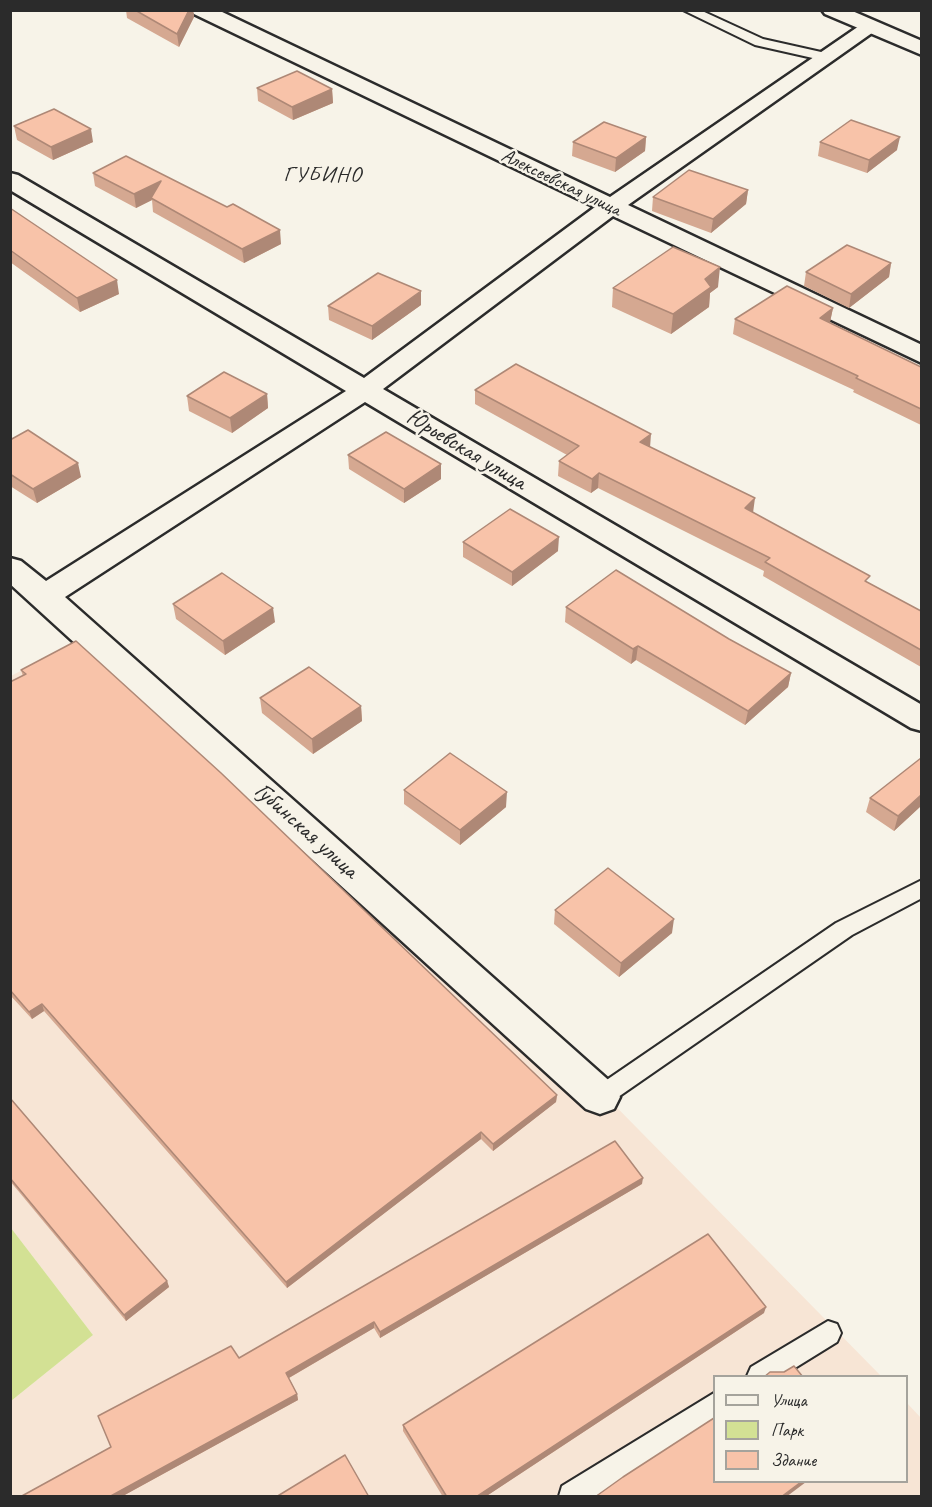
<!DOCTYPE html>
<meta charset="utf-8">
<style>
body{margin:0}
#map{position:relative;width:932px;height:1507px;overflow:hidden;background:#f7f3e8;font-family:Caveat,sans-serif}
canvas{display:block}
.frame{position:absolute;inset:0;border:12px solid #2b2b2b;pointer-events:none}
.legend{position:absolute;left:713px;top:1375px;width:195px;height:108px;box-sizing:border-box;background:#f7f3e8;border:2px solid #a5a39c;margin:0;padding:8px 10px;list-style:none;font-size:18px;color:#2b2b2b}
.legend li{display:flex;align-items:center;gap:12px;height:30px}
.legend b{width:30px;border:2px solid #a5a39c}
</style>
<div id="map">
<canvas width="932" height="1507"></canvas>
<div class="frame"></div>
<ul class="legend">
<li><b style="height:8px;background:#f7f3e8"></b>Улица</li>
<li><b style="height:16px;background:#d3e194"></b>Парк</li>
<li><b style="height:16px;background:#f8c3a9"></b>Здание</li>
</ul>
</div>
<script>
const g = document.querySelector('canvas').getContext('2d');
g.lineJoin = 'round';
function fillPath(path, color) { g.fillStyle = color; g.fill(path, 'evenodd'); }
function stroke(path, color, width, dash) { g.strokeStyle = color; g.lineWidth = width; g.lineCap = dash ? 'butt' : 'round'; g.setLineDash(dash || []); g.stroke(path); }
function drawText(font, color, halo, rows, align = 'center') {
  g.font = font + ' Caveat,sans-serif'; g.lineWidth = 5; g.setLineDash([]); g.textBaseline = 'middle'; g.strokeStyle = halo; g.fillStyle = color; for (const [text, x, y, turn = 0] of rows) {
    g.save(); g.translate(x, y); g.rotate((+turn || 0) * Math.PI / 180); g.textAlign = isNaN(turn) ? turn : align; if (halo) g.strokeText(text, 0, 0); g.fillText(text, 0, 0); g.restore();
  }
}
fillPath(new Path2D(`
 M85 637 458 946 881 1376H714V1482H906L907 1403 921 1418V1496H11V1401L93 1335 11 1228V676Z`), '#f7e5d5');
fillPath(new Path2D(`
 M11 1228 93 1335 11 1401H10Z`), '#d3e194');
const service = new Path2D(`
 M683 10H700L763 39 830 54 832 57 826 61 755 45Z
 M922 880V898L852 935 608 1104 600 1107 592 1104 588 1097 592 1090 836 923Z
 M828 1321 837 1324 841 1333 837 1342 782 1376H747L751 1367Z
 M714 1393V1421L596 1496H559L562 1486Z`);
const minor = new Path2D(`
 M191 10H218L610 197 862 24H876L879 28 628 205 922 345V363L613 216 383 389 922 705V731L911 728 365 402 65 597 614 1085 620 1097 614 1109 600 1114 586 1109 10 584V558L21 561 46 581 346 391 10 190V173L18 175 364 378 595 207 194 14Z`);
const tertiary = new Path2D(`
 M822 10H850L922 41V55L825 14Z`);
stroke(service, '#2b2b2b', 4);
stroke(minor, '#2b2b2b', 5);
stroke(tertiary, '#2b2b2b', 5);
fillPath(service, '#f7f3e8');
fillPath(minor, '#f7f3e8');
fillPath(tertiary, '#f7f3e8');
fillPath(new Path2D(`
 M126 10H193L194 17 179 47 127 18Z
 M257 88 332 89 333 103 293 120 258 101Z
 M14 126 93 142 53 160 17 140Z
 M646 137 645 151 615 172 572 156 573 142Z
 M820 142 897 150 867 173 818 156Z
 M93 173 281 244 244 263 153 212 152 200 136 208 95 186Z
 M748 190 746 204 711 233 652 211 653 197Z
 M10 208 119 294 80 312 10 262Z
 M891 263 889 277 849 308 804 286 806 272Z
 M718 287 710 293 709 307 671 334 612 307 613 288Z
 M421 305 372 340 329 320 328 306Z
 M833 308 830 322 829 323 921 367V425L853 392 854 390 733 334 735 319Z
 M475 390 650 447 753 512 869 583 921 611V667L763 576 764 571 598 488 591 493 558 476 559 461 567 455 475 404Z
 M267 394 268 408 232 433 189 411 187 396Z
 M10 440 81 477 37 503 10 486Z
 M348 455 441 464V479L404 503 349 469Z
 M463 542 558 551 512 586 463 557Z
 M173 604 275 622 225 655 176 619Z
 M566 607 729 639 791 673 788 687 745 725 636 660 631 664 565 622Z
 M21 670 557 1095 556 1102 493 1151 481 1139 287 1288 44 1011 32 1019 10 995V682L23 676Z
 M260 698 361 706 362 721 313 754 262 713Z
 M921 758V806L894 831 866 812 870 798Z
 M404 790 506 807 460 845 404 804Z
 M555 910 672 933 619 977 554 924Z
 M10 1098 167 1281 169 1287 126 1321 10 1181Z
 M642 1184 380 1338 374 1328 289 1378 297 1394 298 1400 121 1497H20L111 1447 239 1358Z
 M764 1313 485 1497H443L403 1431V1425Z`), '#d5a891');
fillPath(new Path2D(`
 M189 10H193L194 17 179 47 177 34Z
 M332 89 333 103 293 120 292 107Z
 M91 129 93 142 53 160 51 147Z
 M646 137 645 151 615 172 616 158Z
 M900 137 897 150 867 173 869 160Z
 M161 181 151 198 152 200 136 208 134 194Z
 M748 190 746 204 711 233 713 219Z
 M280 230 281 244 244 263 242 249Z
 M891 263 889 277 849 308 851 294Z
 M720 267 718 287 710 293 709 307 671 334 673 314 705 279Z
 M117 280 119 294 80 312 77 298Z
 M421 291V305L372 340V326Z
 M833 308 830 322 817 332 820 318Z
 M267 394 268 408 232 433 230 418Z
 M651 434 650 448 640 442Z
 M78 463 81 477 37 503 33 489Z
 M441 464V479L404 503V489Z
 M599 473 598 488 591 493 592 479Z
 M755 498 753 513 745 508Z
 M559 537 558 551 512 586V572Z
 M273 608 275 622 225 655 223 641Z
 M638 646 636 660 631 664 633 649Z
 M791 673 788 687 745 725 748 711Z
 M361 706 362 721 313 754 312 739Z
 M507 792 506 807 460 845V830Z
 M921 795V806L894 831 898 816Z
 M674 919 672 933 619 977 621 963Z
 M42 1004 44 1011 32 1019 29 1012Z
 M557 1095 556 1102 493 1151V1144Z
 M481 1132V1139L287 1288 286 1282Z
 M643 1178 642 1184 380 1338V1332Z
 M167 1281 169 1287 126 1321 124 1315Z
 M766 1307 764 1313 485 1497H476Z
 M374 1322V1328L287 1379 286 1373Z
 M297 1394 298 1400 121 1497H109Z
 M801 1482H806L786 1497H781Z`), '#ae8876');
const building = new Path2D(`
 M135 10H189L177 34Z
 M297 71 332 89 292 107 257 88Z
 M54 109 91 129 51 147 14 126Z
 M851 120 900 137 869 160 820 142Z
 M604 122 646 137 616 158 573 142Z
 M126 156 227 207 233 204 280 230 242 249 151 198 161 181 134 194 93 173Z
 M689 170 748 190 713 219 653 197Z
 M10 208 117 280 77 298 10 250Z
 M847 245 891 263 851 294 806 272Z
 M673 247 720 267 705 279 711 287 673 314 613 288Z
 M378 273 421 291 372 326 328 306Z
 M787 286 833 308 820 318 921 367V409L856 378 858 376 735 319Z
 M516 364 651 434 640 442 755 498 745 508 870 576 865 581 921 611V650L765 562 770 558 599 473 592 479 559 461 579 446 475 390Z
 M224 372 267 394 230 418 187 396Z
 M28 430 78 463 33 489 10 474V440Z
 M386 432 441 464 404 489 348 455Z
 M510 509 559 537 512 572 463 542Z
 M616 570 729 639 791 673 748 711 638 646 633 649 566 607Z
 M222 573 273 608 223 641 173 604Z
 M76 641 221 773 557 1095 493 1144 481 1132 286 1282 42 1004 29 1012 10 990V682L26 674 21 670Z
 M309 667 361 706 312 739 260 698Z
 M450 753 507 792 460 830 404 790Z
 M921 758V795L898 816 870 798Z
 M608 868 674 919 621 963 555 910Z
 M10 1098 167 1281 124 1315 10 1178Z
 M615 1141 643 1178 380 1332 374 1322 286 1373 297 1394 109 1497H20L111 1447 98 1416 231 1346 239 1358Z
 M708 1234 766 1307 476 1497H447L403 1425Z
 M794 1366 803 1377H764L770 1372H784Z
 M714 1418V1482H801L781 1497H595L623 1477Z
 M345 1455 369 1497H276Z`);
fillPath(building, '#f8c3a9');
stroke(building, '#ae8876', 1.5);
drawText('20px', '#2b2b2b', '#f7f3e8', [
 ["Алексеевская улица",561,183,26]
]);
g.letterSpacing = '1.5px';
drawText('22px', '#2b2b2b', '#f7f3e8', [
 ["ГУБИНО",323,175]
]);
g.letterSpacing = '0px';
drawText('24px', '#2b2b2b', '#f7f3e8', [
 ["Юрьевская улица",466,450,31],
 ["Губинская улица",306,831,42]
]);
</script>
